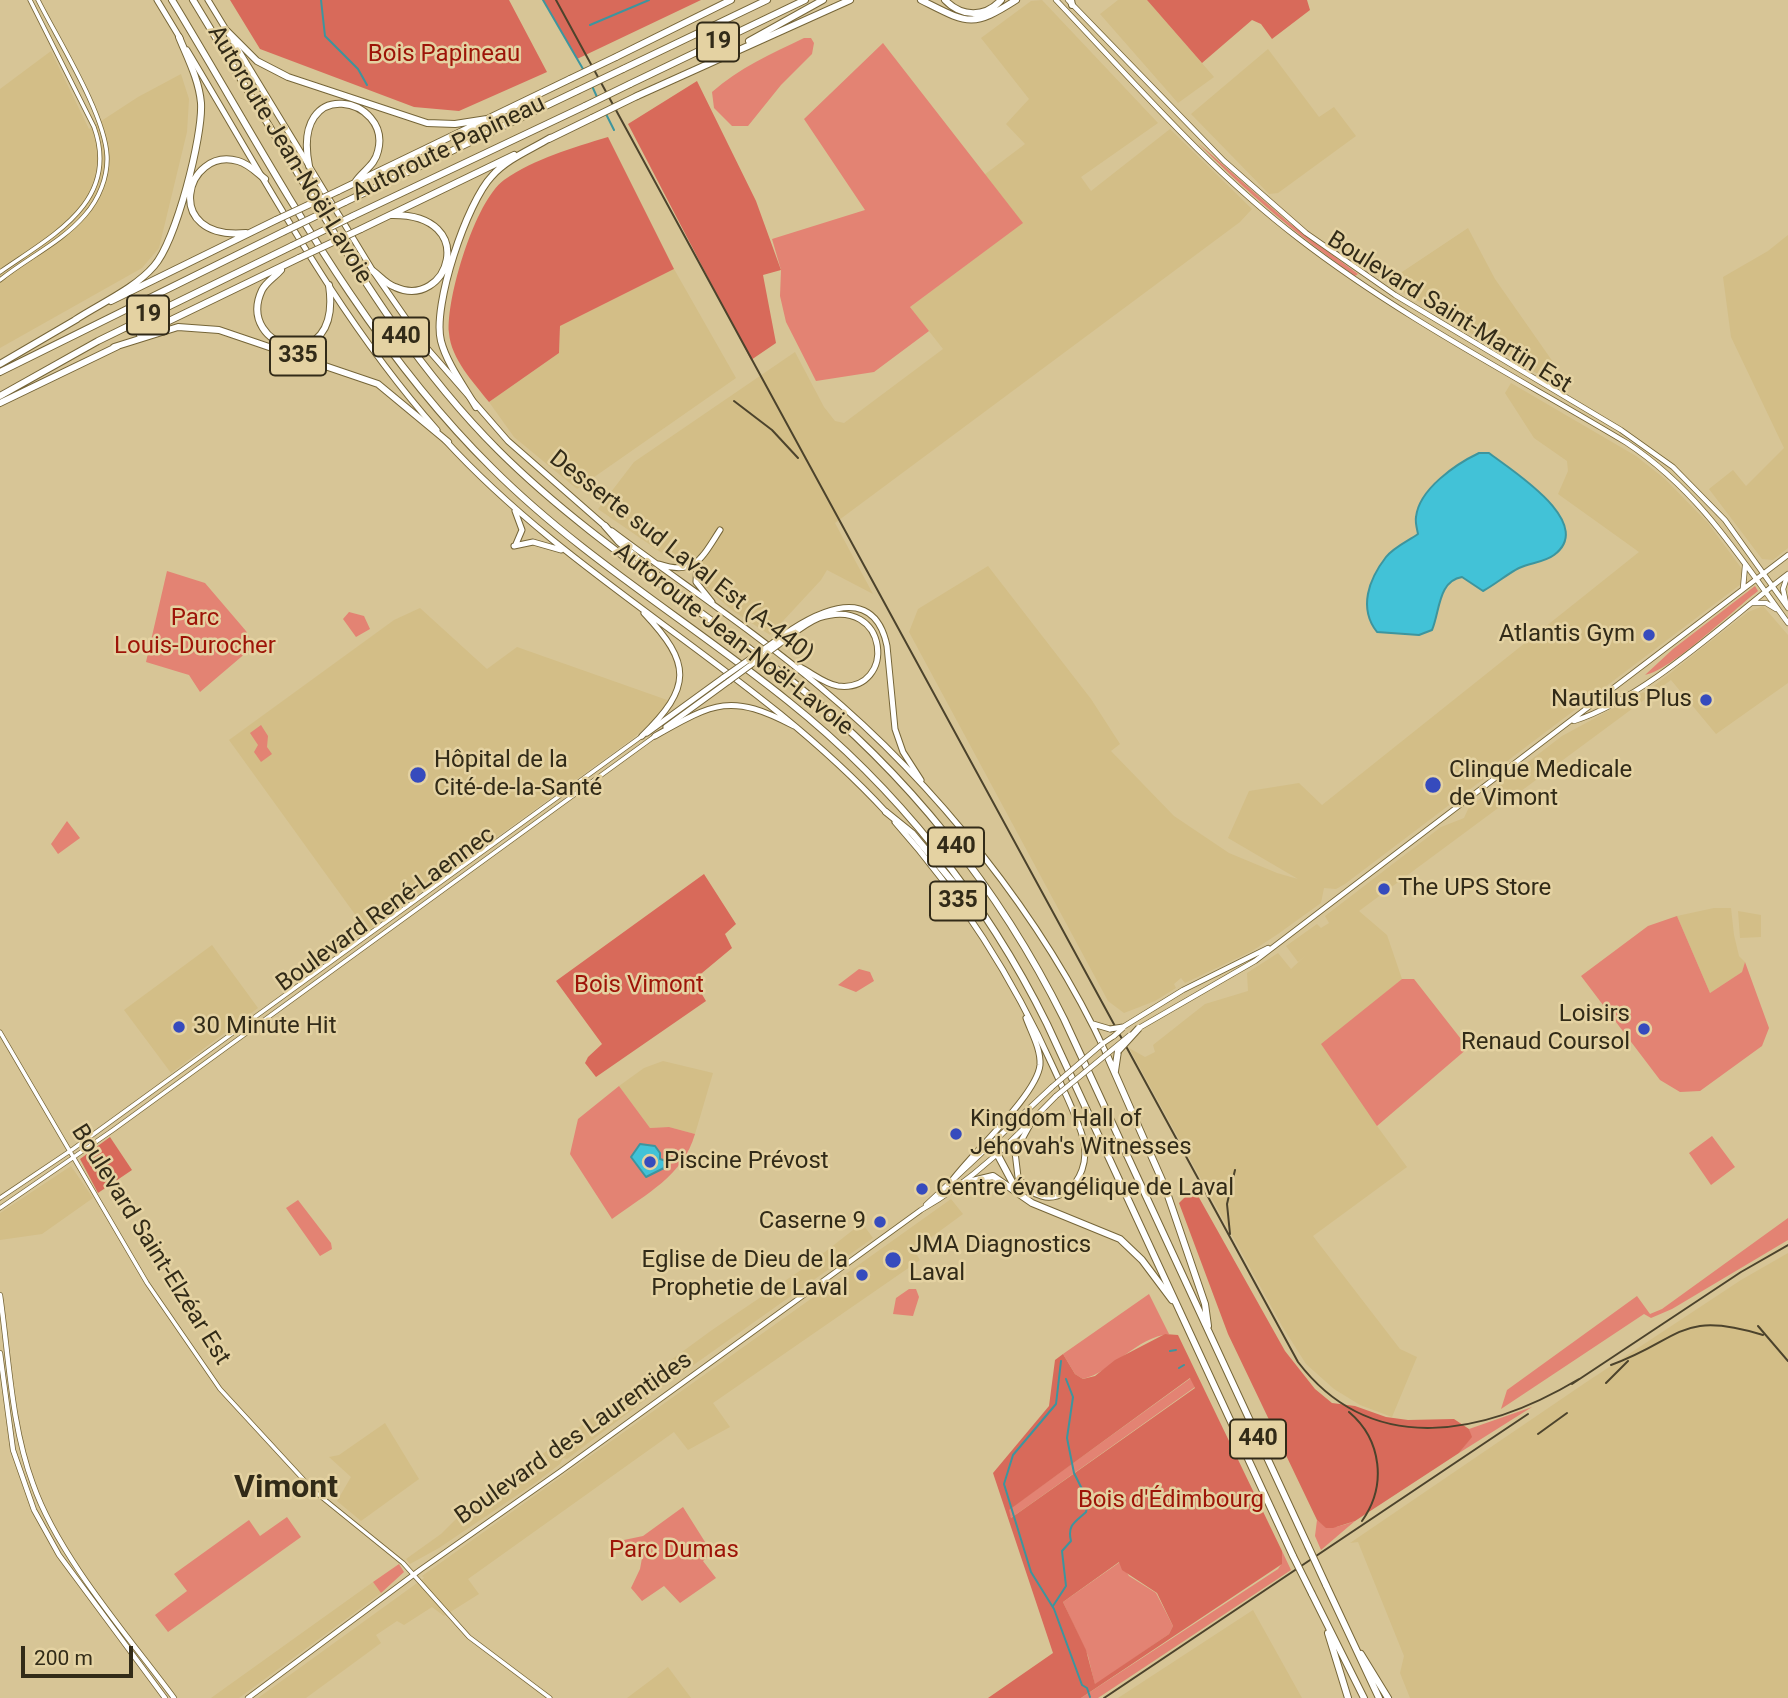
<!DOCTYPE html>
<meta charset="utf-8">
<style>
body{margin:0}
#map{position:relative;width:1788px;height:1698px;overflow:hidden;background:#d7c596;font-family:Roboto,sans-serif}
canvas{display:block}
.scale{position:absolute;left:21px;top:1646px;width:112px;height:32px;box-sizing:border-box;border:4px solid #322b18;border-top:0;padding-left:9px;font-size:21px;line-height:24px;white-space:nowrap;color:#322b18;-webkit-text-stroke:5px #e4d2a2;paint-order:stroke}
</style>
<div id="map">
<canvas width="1788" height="1698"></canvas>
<div class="scale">200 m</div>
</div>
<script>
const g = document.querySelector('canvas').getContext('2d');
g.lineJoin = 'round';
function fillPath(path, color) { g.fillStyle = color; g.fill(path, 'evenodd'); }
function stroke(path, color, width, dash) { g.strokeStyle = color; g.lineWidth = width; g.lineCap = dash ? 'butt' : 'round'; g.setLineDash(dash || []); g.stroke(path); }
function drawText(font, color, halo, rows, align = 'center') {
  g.font = font + ' Roboto,sans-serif'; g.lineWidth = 5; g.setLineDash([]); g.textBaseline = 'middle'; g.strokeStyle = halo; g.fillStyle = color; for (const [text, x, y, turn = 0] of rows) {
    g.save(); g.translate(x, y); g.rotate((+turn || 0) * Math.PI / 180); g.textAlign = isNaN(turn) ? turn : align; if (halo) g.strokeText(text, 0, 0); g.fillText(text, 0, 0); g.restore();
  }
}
fillPath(new Path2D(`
 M1042 0 1158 123 1081 177 1091 191 1170 129 1252 209 1240 222 835 523 873 594 827 570 821 580 770 635 733 611 704 586 699 567 690 560 675 562 598 509 634 462 795 352 824 407 835 421 844 423 943 349 910 307 1022 223 984 175 1025 144 1006 124 1029 99 981 38 1031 1Z
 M1118 0H1147L1214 77 1178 103 1100 14Z
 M1268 49 1319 117 1334 107 1356 136 1278 193 1269 194 1191 114Z
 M51 51 89 129 138 97 181 74 189 99 187 132 159 248 142 268 0 348V89Z
 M1468 228 1495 279 1553 362 1546 379 1387 282Z
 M1788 235V548L1773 560 1762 559 1709 489 1733 470 1746 486 1784 448 1731 337 1723 277 1768 251Z
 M674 269 736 378 577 489 514 437 489 402 559 353 560 326Z
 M1511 383 1636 456 1665 479 1708 523 1742 569 1741 584 1345 884 1336 889 1324 888 1321 903 1278 934 1252 951 1185 983 1181 978 1174 984 1176 988 1155 1001 1124 1013 1108 1001 909 632 918 609 988 566 1091 699 1120 744 1111 751 1174 816 1229 853 1277 873 1298 879 1228 838 1249 791 1299 783 1322 805 1639 552 1558 494 1568 471 1567 461 1534 438 1505 393Z
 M1763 606 1788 635V683L1716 734 1671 680 1359 911 1387 935 1402 979 1381 997 1377 1126 1407 1167 1313 1236 1400 1349 1417 1357 1392 1417 1360 1405 1334 1389 1306 1364 1282 1326 1129 1048 1145 1057 1155 1052 1153 1045 1205 1004 1248 991 1247 973 1278 953 1291 969 1306 955 1298 962 1286 946 1317 924 1321 928 1329 923 1325 916 1441 827 1464 818 1469 807 1562 736 1643 692 1645 693 1748 612Z
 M420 608 487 669 517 647 670 701 660 715 632 739 367 931 229 740 394 620Z
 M1714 908H1731L1734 935 1739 956 1745 962 1742 972 1710 993 1677 916Z
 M1738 911 1761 915V937L1740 938Z
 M212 945 258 1008 171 1073 124 1010Z
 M663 1061 713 1073 695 1134 669 1127 650 1128 619 1086 644 1068Z
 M71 1166 93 1198 42 1234 0 1240V1213Z
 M951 1199 963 1214 914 1250 920 1260 713 1403 730 1427 688 1450 674 1432 468 1579 479 1594 444 1616 432 1607 404 1625 397 1621 376 1635 381 1643 306 1698H258L424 1578 422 1576Z
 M862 1223 873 1238 661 1388 567 1459 563 1458 560 1464 535 1483 439 1548 410 1564 406 1559 441 1534 462 1513 712 1330 807 1266Z
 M1788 1253V1698H1410L1400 1673 1404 1656 1358 1542 1350 1543 1585 1383 1741 1280Z
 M385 1423 419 1479 361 1521 337 1501 351 1477 329 1457 339 1455Z
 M373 1582 381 1593 239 1698H211Z
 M1253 1610 1302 1698H1118Z
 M668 1667 691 1698H627L655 1677Z`), '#d3be87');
fillPath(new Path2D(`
 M804 38H811L814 43 812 54 781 85 748 126H732L714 108 712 92C739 68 771 54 804 38Z
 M883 43 1023 223 910 307 929 331 874 372 816 381 786 322 780 296 781 270 772 239 865 210 804 119Z
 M1197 142 1288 222 1358 274 1355 276C1298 236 1246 192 1197 142Z
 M167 571 205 583 246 631 254 646 200 692 189 675 146 662Z
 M1755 586 1758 591C1733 610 1672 670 1645 675L1673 649Z
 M349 612 364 616 370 629 356 637 343 619Z
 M261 725 268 736 267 747 272 754 261 762 254 752 258 745 250 733Z
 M67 821 80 838 58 854 51 844Z
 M1677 916 1710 993 1742 972 1745 962 1769 1028 1762 1046 1700 1091 1680 1092 1660 1080 1581 976 1648 926Z
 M859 969 870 972 874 981 856 992 838 985Z
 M1402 979H1414L1468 1048 1377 1126 1321 1044Z
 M619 1086 650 1128 669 1127 695 1134C683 1176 646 1194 612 1219L570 1154 578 1119Z
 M1712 1136 1735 1167 1711 1185 1689 1153Z
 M298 1200 331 1243 332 1249 320 1256 286 1208Z
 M1788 1218V1240L1672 1309 1651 1318 1644 1314 1501 1409 1507 1390 1637 1296 1650 1314 1662 1309Z
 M909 1289H916L919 1297 913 1316 893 1314 896 1298Z
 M1149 1294 1169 1334C1137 1337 1112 1372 1083 1379L1075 1374 1063 1354Z
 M1191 1378 1195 1387 1011 1518 1008 1510Z
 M1532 1407 1459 1453 1471 1437 1469 1429Z
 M683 1507 712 1553 703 1561 716 1578 680 1603 664 1586 642 1601 631 1588 640 1569 644 1547H624V1540L643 1536Z
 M287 1517 301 1537 168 1632 155 1615 187 1591 174 1574 249 1520 260 1536Z
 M1317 1520C1331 1532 1339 1526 1355 1521L1321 1550 1315 1536Z
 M1282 1551 1291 1570 1098 1698H1081L1278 1569 1282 1563Z
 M1120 1562 1129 1576 1156 1593 1173 1626 1169 1634 1095 1685 1088 1656 1063 1602Z
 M399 1564 404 1572 381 1593 373 1582Z`), '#e38373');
fillPath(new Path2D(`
 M230 0H509L547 72 459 111 414 107 260 49Z
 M543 0H701L577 59Z
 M1147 0H1307L1310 10 1272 39 1261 24 1252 20 1202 63Z
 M697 81 756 201 781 270 763 275 776 343 751 360 628 124Z
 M608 137 674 269 560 326 559 353 489 402C474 383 451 359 449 333 446 298 475 201 504 180 536 158 572 148 608 137Z
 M704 874 736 924 725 934 732 948 696 978 697 986 706 1001 596 1077 585 1063 588 1057 602 1044 556 981Z
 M110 1137 132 1170 98 1193 80 1159Z
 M1191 1191 1197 1194 1285 1351 1315 1389 1332 1403 1355 1406 1386 1417 1408 1420 1454 1419 1469 1429 1472 1437 1459 1453 1355 1521 1333 1528H1326L1317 1520 1228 1334 1179 1203Z
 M1165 1334 1178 1335 1282 1551V1564L1081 1698H988L1053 1653 993 1473 1049 1406 1055 1360 1063 1354 1075 1374 1083 1379 1095 1376 1115 1360ZM1190 1378 1195 1388 1011 1518 1009 1510ZM1119 1562 1122 1570 1157 1593 1173 1626 1169 1634 1095 1684 1086 1650 1063 1602Z`), '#d86a5a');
const water = new Path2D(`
 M1479 453H1489C1511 470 1597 523 1554 555 1545 562 1530 563 1519 568 1507 574 1496 584 1483 591L1462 577C1438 581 1440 611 1432 630L1419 635 1377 632C1358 608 1369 579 1386 557 1394 547 1408 541 1418 534 1417 529 1415 522 1416 517 1419 489 1456 464 1479 453Z
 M640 1144 655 1146 660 1153V1159L666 1161 664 1168 646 1177 631 1157Z`);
fillPath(water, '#42c2d7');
stroke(water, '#3d959e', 2);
stroke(new Path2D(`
 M321 0 325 36 358 69 367 85
 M543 0 583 69
 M590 25 649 0
 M592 86 597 97
 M606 114 614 130
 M1170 1351 1176 1350
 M1061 1361 1056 1404 1013 1455 1004 1484 1031 1572 1054 1609 1082 1685 1087 1688 1090 1697
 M1179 1368 1184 1365
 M1053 1606 1066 1586 1062 1551 1071 1541C1067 1525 1075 1522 1086 1512L1088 1501 1074 1473 1067 1438 1073 1397 1066 1379`), '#3d959e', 2);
const tertiary = new Path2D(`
 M0 272C51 236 121 202 94 127L30 0
 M0 280C27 258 62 242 85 215 99 199 108 177 107 156 105 114 58 40 38 0
 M0 1032 147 1283 220 1389 314 1491 403 1563 469 1637 550 1698
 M0 1198 73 1149 642 736
 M0 1208 113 1130 655 736`);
const secondary = new Path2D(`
 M1056 0C1133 81 1209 170 1298 238 1400 317 1517 377 1627 443 1698 490 1739 556 1788 623
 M1068 0 1224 161 1306 233 1395 295 1621 430 1673 467 1725 520 1788 608
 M1743 588 1745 566
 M1752 603H1766L1776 609
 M1786 603 1783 589 1788 574
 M1574 721C1646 698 1727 620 1788 574
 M1123 1027 1183 990 1268 948
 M1139 1028 1255 961 1788 555
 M1102 1044 1114 1036
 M926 1205 1052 1087
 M0 1295C9 1357 11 1425 33 1484 58 1556 128 1636 174 1698
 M0 1353 13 1450 34 1510 59 1555 165 1698
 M248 1698 420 1570 561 1471 921 1210C973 1181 1014 1139 1056 1096`);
const primary = new Path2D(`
 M612 531C681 583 754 631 820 687 935 783 1043 917 1106 1053
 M697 563 696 582 712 602
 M659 564C695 576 701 559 720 530
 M774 642C807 617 873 577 887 646L895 729 903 752 921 780
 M778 645C791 636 804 624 819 618 890 594 897 693 838 686 825 684 812 673 800 667
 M666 727 729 681
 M647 733 724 677
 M895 822C960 895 1014 980 1054 1069 1064 1091 1076 1114 1083 1138 1095 1184 1047 1222 1018 1177L1015 1152 1032 1121
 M1093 1024 1110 1029
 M951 1182C970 1155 1037 1095 1040 1065 1041 1049 1031 1032 1026 1018`);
const trunk = new Path2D(`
 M157 0 180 38
 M208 0 373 271 425 346 508 441 605 526
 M187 50C265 179 336 316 437 430
 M445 440C576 583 754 669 886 812
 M515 511 522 530 516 544
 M514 546 533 542 561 550
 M642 736C692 687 692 664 644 613
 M655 736C715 702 731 693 794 726`);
const motorway = new Path2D(`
 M172 0C270 161 357 335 492 468 581 557 690 622 788 701 896 787 986 900 1047 1024L1293 1556
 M193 0C230 62 268 124 306 187 363 281 420 372 498 450 587 539 695 604 793 682 907 773 999 888 1064 1019L1308 1546
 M921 0C967 23 971 29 1016 0
 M945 0C961 17 985 18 1001 0
 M1071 0 1072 5
 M227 31 257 61 288 77 427 123 455 124 487 119
 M749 41 823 0
 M616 57 731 0
 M623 69 767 0
 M630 84 805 0
 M637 96 850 0
 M549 139 592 118
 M309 166C291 73 392 98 378 151 375 165 364 170 356 181
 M338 191 570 79
 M345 202 577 91
 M353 216 585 106
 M361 229 514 155
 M246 233C161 241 185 146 238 161 249 164 257 173 265 179
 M281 270C275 277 266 282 262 290 234 349 343 381 329 285
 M373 271C380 276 386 284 395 287 448 311 481 214 392 215
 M111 301 276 220
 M75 320C101 303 134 289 154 266 176 241 203 136 201 103 199 80 188 59 179 37
 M140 335 299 258
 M114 347 178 327 219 330 378 384 448 442
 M0 364 77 319
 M0 372 283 232
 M0 396 98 341 292 246
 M0 403 118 346
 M476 407C464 386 447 364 441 341 432 306 467 202 492 176 507 159 530 150 550 138
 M605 526 619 542 681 596
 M886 812 912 833 976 910
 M1106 1053 1165 1187 1205 1304 1208 1326
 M1115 1071 1118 1051
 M993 1146 1018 1193
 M964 1183 993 1176 1032 1203 1120 1239 1142 1260 1172 1300
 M1326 1585 1379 1698
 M1312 1594 1364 1698
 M1328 1633 1348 1698
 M1361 1654 1388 1698`);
stroke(tertiary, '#756538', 5);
stroke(secondary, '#756538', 6);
stroke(primary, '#756538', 7);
stroke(trunk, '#756538', 7);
stroke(motorway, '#756538', 8);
stroke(tertiary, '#fff', 3.5);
stroke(secondary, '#fff', 4.5);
stroke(primary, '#fff', 5);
stroke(trunk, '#fff', 5);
stroke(motorway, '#fff', 6);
stroke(new Path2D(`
 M556 0 1298 1362C1373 1460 1487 1434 1579 1379
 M734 401 772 430 798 458
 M1230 1234 1227 1204 1235 1170
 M1758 1326 1788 1361
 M1611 1365C1681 1340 1679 1309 1763 1335
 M1606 1383 1628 1361
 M1572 1384 1741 1272 1788 1245
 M1349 1412C1382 1440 1387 1486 1362 1521
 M1538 1434 1567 1413
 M1104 1698 1528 1414`), '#4c432c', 2);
const secondaryBridge = new Path2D(`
 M1114 1036 1123 1028
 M1052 1087 1102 1044
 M1056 1096 1130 1035`);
const primaryBridge = new Path2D(`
 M724 677 774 642
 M729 681 778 645
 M1110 1029 1123 1027`);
const motorwayBridge = new Path2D(`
 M570 79 616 57
 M577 91 623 69
 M585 106 630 84
 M592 118 637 96
 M276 220 338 191
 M283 232 345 202
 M292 246 353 216
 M299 258 361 229
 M1118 1051 1139 1028
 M1308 1546 1326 1585
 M1293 1556 1312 1594`);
stroke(secondaryBridge, '#756538', 6, []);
stroke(primaryBridge, '#756538', 7, []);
stroke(motorwayBridge, '#756538', 8, []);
stroke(secondaryBridge, '#fff', 4.5);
stroke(primaryBridge, '#fff', 5);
stroke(motorwayBridge, '#fff', 6);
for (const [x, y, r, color] of [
 [1649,635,7,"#364bbd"],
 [1706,700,7,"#364bbd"],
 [418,775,9,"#364bbd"],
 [1433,785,9,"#364bbd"],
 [1384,889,7,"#364bbd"],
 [179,1027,7,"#364bbd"],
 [1644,1029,7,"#364bbd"],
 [956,1134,7,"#364bbd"],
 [650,1162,7,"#364bbd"],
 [922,1189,7,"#364bbd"],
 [880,1222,7,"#364bbd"],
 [893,1260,9,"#364bbd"],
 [862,1275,7,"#364bbd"]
]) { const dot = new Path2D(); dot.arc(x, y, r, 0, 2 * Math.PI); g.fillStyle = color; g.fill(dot); stroke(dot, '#e4d2a2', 2.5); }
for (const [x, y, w] of [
 [718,42,42],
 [148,315,42],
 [401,337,56],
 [298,356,56],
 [956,847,56],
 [958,901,56],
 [1258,1439,56]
]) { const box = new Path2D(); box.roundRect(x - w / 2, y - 19.5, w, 39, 5); g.fillStyle = '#e4d2a2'; g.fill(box); stroke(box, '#322b18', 2); }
drawText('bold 23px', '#322b18', null, [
 ["19",718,42],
 ["19",148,315],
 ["440",401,337],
 ["335",298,356],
 ["440",956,847],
 ["335",958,901],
 ["440",1258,1439]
]);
drawText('24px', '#9d1408', '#e4d2a2', [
 ["Bois Papineau",444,55],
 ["Parc",195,619],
 ["Louis-Durocher",195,647],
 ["Bois Vimont",639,986],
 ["Bois d'Édimbourg",1171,1501],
 ["Parc Dumas",674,1551]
]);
drawText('24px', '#322b18', '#e4d2a2', [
 ["Autoroute Papineau",449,149,-26],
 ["Autoroute Jean-Noël-Lavoie",289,155,59],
 ["Boulevard Saint-Martin Est",1449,313,32],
 ["Desserte sud Laval Est (A-440)",681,557,38],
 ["Autoroute Jean-Noël-Lavoie",733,640,38],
 ["Boulevard René-Laennec",386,910,-36],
 ["Boulevard Saint-Elzéar Est",150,1245,58],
 ["Boulevard des Laurentides",574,1439,-35]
]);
drawText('24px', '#322b18', '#e4d2a2', [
 ["Atlantis Gym",1635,635,"right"],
 ["Nautilus Plus",1692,700,"right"],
 ["Hôpital de la",434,761],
 ["Cité-de-la-Santé",434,789],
 ["Clinque Medicale",1449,771],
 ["de Vimont",1449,799],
 ["The UPS Store",1398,889],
 ["Loisirs",1630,1015,"right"],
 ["Renaud Coursol",1630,1043,"right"],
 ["30 Minute Hit",193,1027],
 ["Kingdom Hall of",970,1120],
 ["Jehovah's Witnesses",970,1148],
 ["Piscine Prévost",664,1162],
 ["Centre évangélique de Laval",936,1189],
 ["Caserne 9",866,1222,"right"],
 ["JMA Diagnostics",909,1246],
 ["Laval",909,1274],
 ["Eglise de Dieu de la",848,1261,"right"],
 ["Prophetie de Laval",848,1289,"right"]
], 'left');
drawText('bold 32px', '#322b18', '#e4d2a2', [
 ["Vimont",286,1489]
]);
</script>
